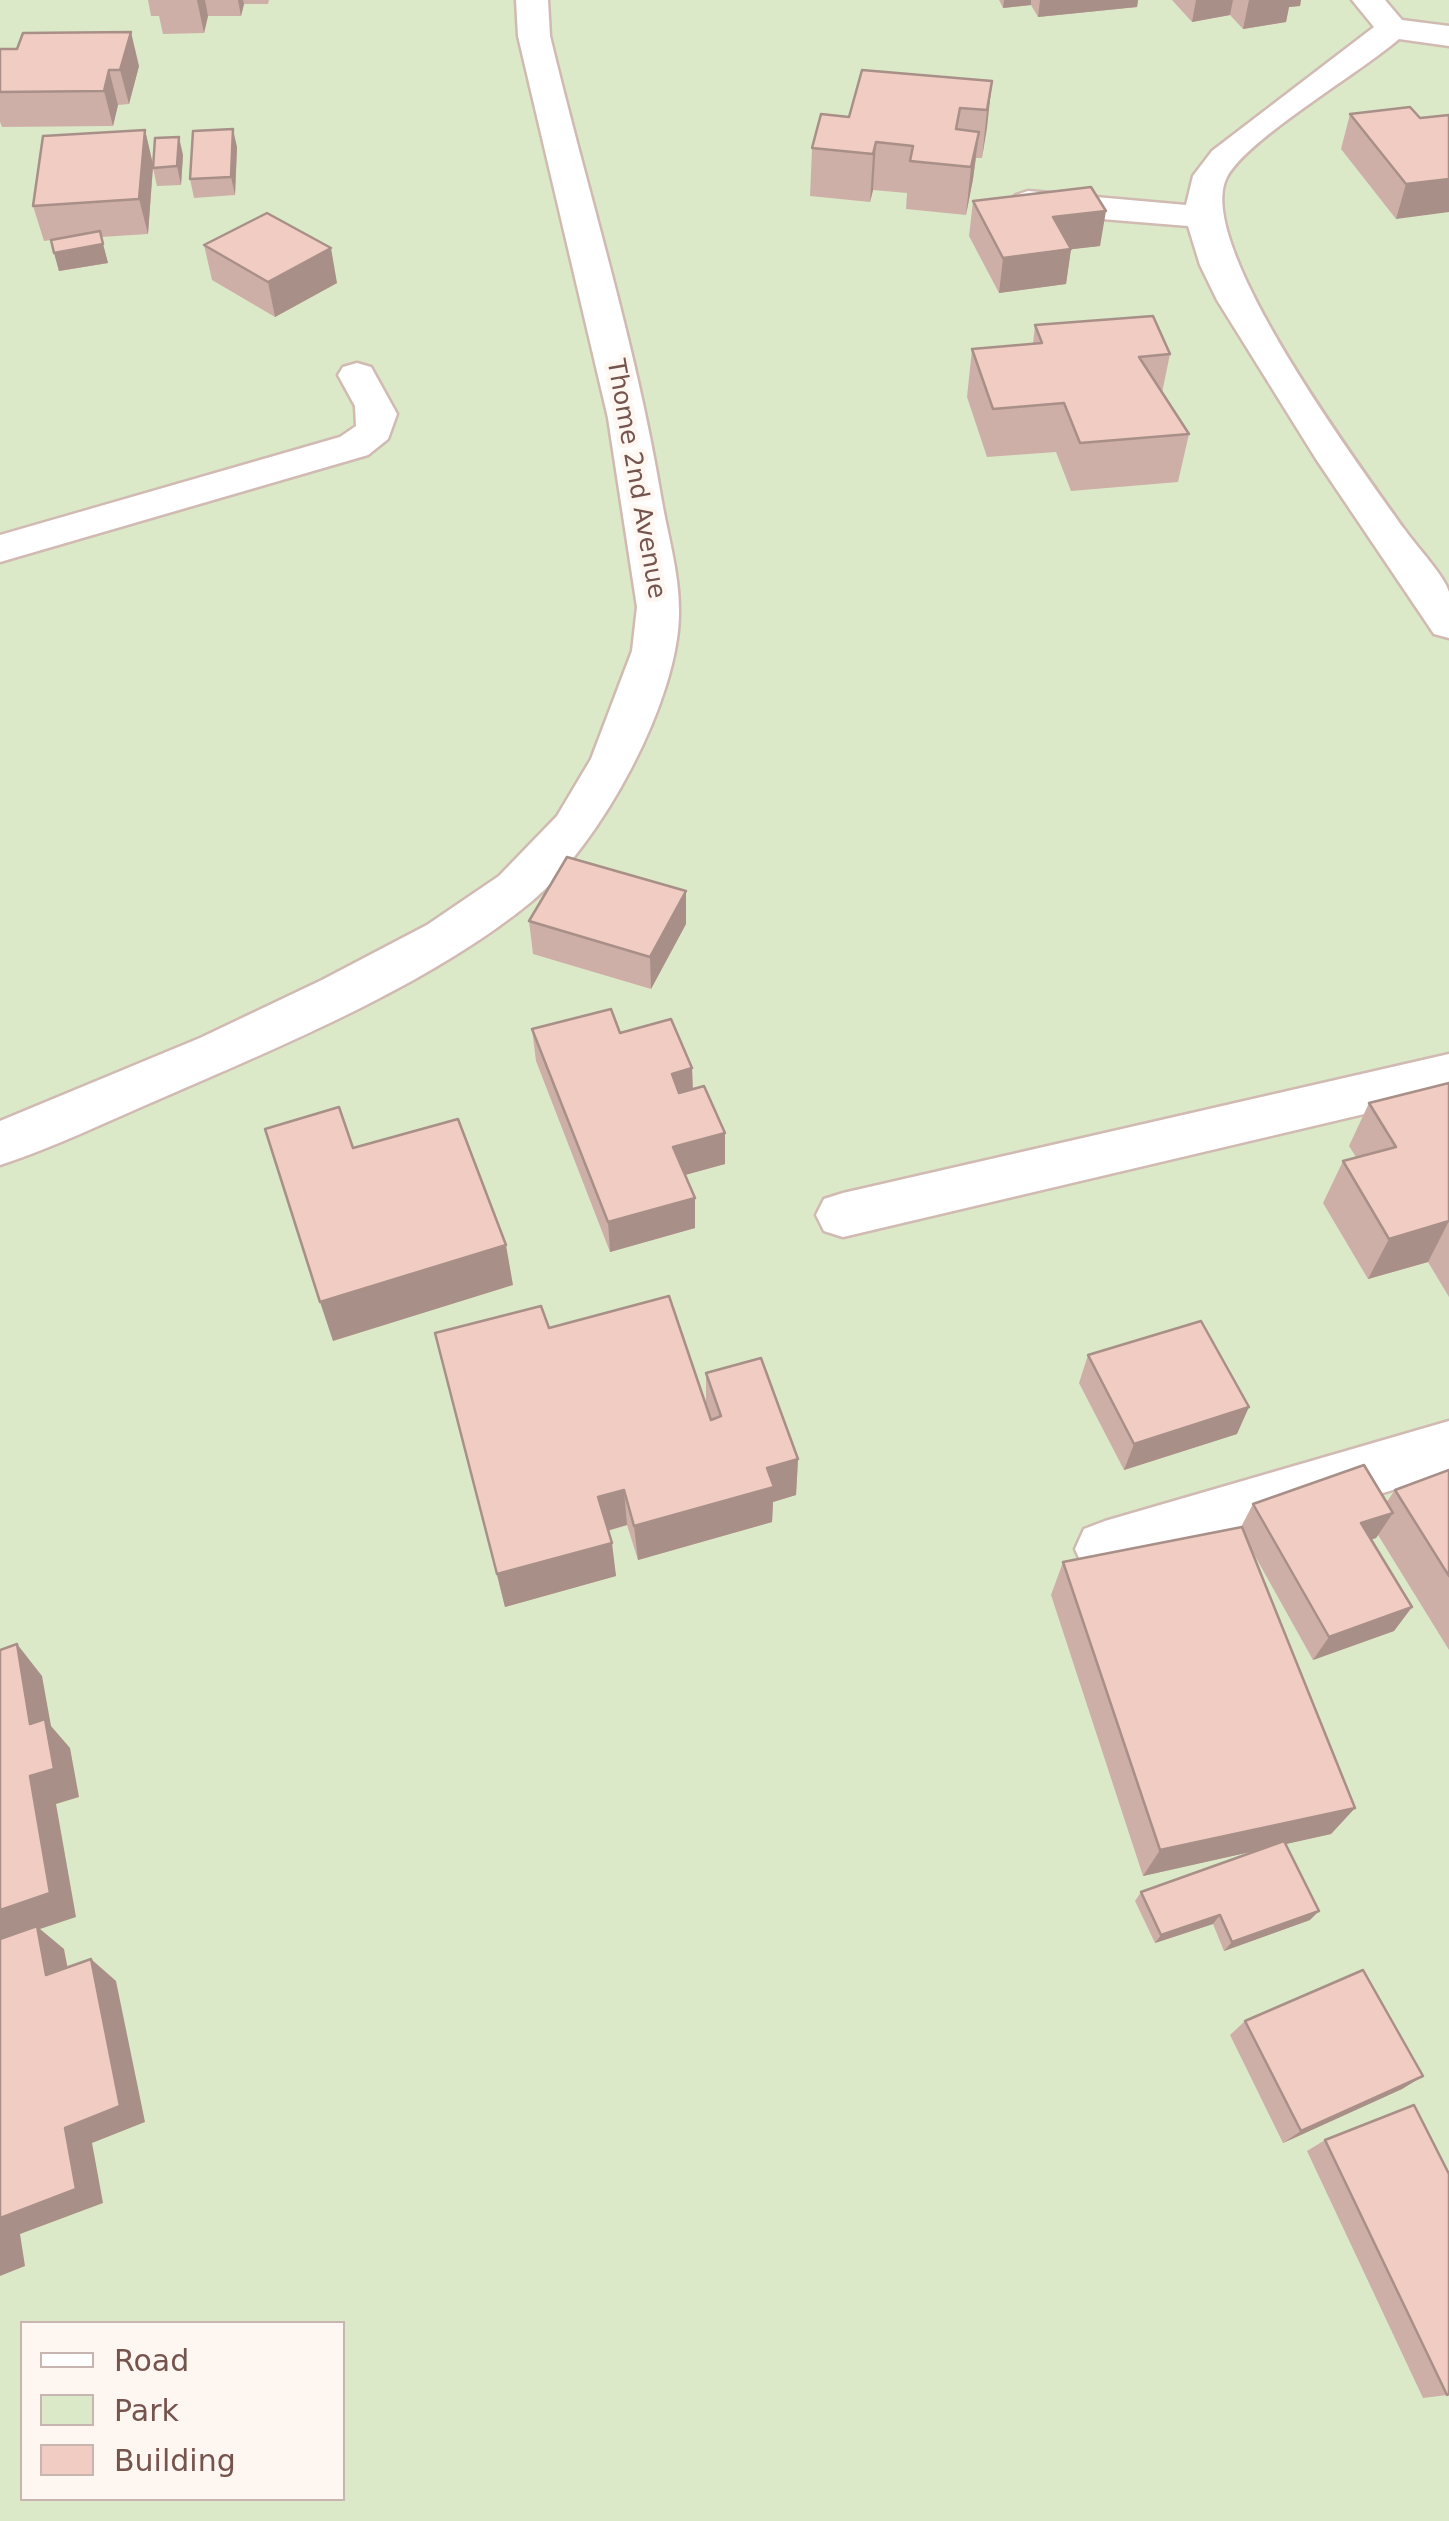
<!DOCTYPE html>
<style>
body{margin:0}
#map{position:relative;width:1449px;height:2521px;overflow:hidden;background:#fcf1ea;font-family:"DejaVu Sans",sans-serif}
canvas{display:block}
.legend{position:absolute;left:20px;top:2321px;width:325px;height:180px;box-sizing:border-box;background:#fef6f0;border:2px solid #c8b5af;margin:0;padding:12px 18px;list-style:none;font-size:30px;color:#76544e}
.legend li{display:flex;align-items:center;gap:20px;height:50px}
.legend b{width:50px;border:2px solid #c8b5af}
</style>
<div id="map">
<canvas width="1449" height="2521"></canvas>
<ul class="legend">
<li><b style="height:12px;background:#fff"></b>Road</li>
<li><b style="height:28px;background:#dce9c8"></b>Park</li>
<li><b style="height:28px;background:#f0ccc3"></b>Building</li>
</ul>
</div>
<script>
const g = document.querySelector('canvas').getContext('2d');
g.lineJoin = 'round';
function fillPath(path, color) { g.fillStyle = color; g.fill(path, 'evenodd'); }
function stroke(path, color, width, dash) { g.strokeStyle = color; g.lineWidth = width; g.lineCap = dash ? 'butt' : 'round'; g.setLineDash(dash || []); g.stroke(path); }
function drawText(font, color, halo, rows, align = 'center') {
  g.font = font + ' "DejaVu Sans",sans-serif'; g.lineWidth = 9; g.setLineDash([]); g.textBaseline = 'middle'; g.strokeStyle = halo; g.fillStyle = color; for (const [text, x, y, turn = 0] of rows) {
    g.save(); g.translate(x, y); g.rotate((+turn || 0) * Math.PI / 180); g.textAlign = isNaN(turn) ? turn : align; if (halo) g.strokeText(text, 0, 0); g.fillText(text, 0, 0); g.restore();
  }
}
fillPath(new Path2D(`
 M0 0H1449V2521H0ZM22 2324H342V2498H22Z`), '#dce9c8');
const minor = new Path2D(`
 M516 0H548L550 36C587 190 635 340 661 496 667 532 679 572 679 609 681 698 600 845 532 901 433 983 280 1047 162 1098 108 1121 55 1147 0 1165V1121L200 1038 322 980 427 925 499 876 557 816 591 759 632 651 637 607 608 418 518 36Z
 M1352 0H1385L1402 20 1449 26V46L1399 39C1360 73 1248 138 1227 177 1192 243 1363 470 1405 530 1416 546 1444 575 1449 592 1449 605 1449 625 1449 638L1434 634 1316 459 1217 300 1200 265 1188 226 1028 213 1016 209 1010 202 1016 195 1028 191 1186 205 1193 176 1212 151 1374 27Z
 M357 363 371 367 397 414 388 439 368 455 0 562V535L340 437 356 426 355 406 338 375 343 367Z
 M1449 1054V1094L843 1237 824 1231 816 1215 824 1199 843 1193Z
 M1449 1421V1473L1105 1577 1084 1569 1075 1549 1084 1529 1105 1521Z`);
stroke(minor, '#d0bab2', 5);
fillPath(minor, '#fff');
fillPath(new Path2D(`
 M70 0H269L268 4H244L241 16H208L204 33 163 34 159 16H151L148 0Z
 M999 0H1138L1137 7 1038 17 1031 5 1003 8Z
 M1172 0H1301L1300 6 1289 7 1286 22 1243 29 1230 15 1192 22Z
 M0 49 139 66 129 104 118 105 113 126 2 127 0 122Z
 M992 81 982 158H976L973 179 966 215 906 209 907 193 873 190 870 202 810 196 812 148 849 117Z
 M1350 114 1420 118 1449 115 1396 219 1341 149Z
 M145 130 153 164 183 155 181 185 157 186 153 168 148 234 101 237 108 263 59 271 51 240 44 241 33 206Z
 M237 147 235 195 194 198 190 179Z
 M973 201 1100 246 1071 249 1066 284 999 293 969 236Z
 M204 245 337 283 275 317 212 280Z
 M1035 325 1170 354 1162 393 1189 434 1178 482 1071 491 1056 452 987 457 967 397 972 349 1033 344Z
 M686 891V924L651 989 533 954 529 921Z
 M532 1029 620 1033 692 1068 693 1089 725 1133V1164L685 1175 695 1228 610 1252 536 1061Z
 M1449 1083V1297L1428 1262 1368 1279 1323 1203 1343 1161 1356 1157 1349 1146 1369 1103Z
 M549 1328 706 1405V1373L798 1459 796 1495 773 1502 772 1522 638 1560 627 1525 608 1531 616 1576 505 1607 435 1333Z
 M1088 1355 1237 1434 1124 1470 1079 1383Z
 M1449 1470V1650L1378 1535 1376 1538 1371 1540 1412 1607 1394 1631 1313 1660 1250 1547 1355 1808 1331 1834 1285 1844 1310 1920 1224 1951 1213 1924 1155 1943 1135 1901 1141 1892 1258 1850 1143 1876 1051 1595 1063 1562 1241 1527 1253 1504 1386 1503 1395 1490Z
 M1245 2021 1423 2076 1402 2089 1283 2143 1230 2035Z
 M1325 2140 1447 2395 1423 2398 1307 2151Z`), '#ceafa8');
fillPath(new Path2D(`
 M197 0H205L208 16 204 33Z
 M238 0H243L244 4 241 16Z
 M1004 0H1031V5L1003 8Z
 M1040 0H1138L1137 7 1038 17Z
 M1196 0H1233L1230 15 1192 22Z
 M1249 0H1301L1300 6 1289 7 1286 22 1243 29Z
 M131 32 139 66 129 104 120 70Z
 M109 70 118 105 113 126 104 91Z
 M992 81 987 128 982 158 987 110Z
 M233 129 237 147 235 195 231 177Z
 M145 130 153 165 148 234 139 199Z
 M979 132 973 179 966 215 971 167Z
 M179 137 183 155 181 185 177 166Z
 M876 142 873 190 870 202 873 154Z
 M1449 179V212L1396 219 1406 184Z
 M1106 211 1100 246 1048 252 1053 217Z
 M103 244 108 263 59 271 54 253Z
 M331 248 337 283 275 317 268 282Z
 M1071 249 1066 284 999 293 1003 258Z
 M686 891V924L651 989 650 957Z
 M692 1068 693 1099 673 1105 672 1074Z
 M725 1133V1164L674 1178 673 1147Z
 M695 1198V1228L610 1252 608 1222Z
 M1449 1221 1428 1262 1368 1279 1389 1239Z
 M506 1245 513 1285 333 1341 320 1302Z
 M1249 1407 1237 1434 1124 1470 1134 1444Z
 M798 1459 796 1495 773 1502 772 1522 638 1560 634 1526 767 1468Z
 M624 1490 627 1525 602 1532 598 1497Z
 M1393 1513 1376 1538 1345 1548 1361 1523Z
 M612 1543 616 1576 505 1607 497 1574Z
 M1412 1607 1394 1631 1313 1660 1329 1637Z
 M17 1644 42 1676 51 1726 70 1748 79 1797 56 1804 76 1917 40 1929 64 1949 73 1996 0 1943V1910L30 1776V1724Z
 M1355 1808 1331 1834 1143 1876 1160 1850Z
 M1319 1911 1310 1920 1224 1951 1232 1942Z
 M1220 1915 1213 1924 1155 1943 1161 1935Z
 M91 1959 116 1981 145 2122 92 2143 103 2203 20 2234 25 2266 0 2276V2218L65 2128Z
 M1423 2076 1402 2089 1283 2143 1301 2131Z`), '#a88f88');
const building = new Path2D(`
 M131 32 120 70H109L104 91 0 92V49H17L23 33Z
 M862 70 992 81 987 110 960 108 956 129 979 132 971 167 910 161 913 146 876 142 873 154 812 148 821 114 849 117Z
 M1410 107 1420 118 1449 115V179L1406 184 1350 114Z
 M233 129 231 177 190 179 193 131Z
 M145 130 139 199 33 206 43 136Z
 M179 137 177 166 153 168 155 138Z
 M1091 187 1106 211 1053 217 1071 249 1003 258 973 201Z
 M267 213 331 248 268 282 204 245Z
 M100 231 103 244 54 253 51 240Z
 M1153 316 1170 354 1139 357 1189 434 1080 443 1064 403 993 409 972 349 1042 343 1035 325Z
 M567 857 686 891 650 957 529 921Z
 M611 1009 620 1033 671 1019 692 1068 672 1074 679 1093 704 1086 725 1133 673 1147 695 1198 608 1222 532 1029Z
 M1449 1083V1221L1389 1239 1343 1161 1396 1147 1369 1103Z
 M339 1107 353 1148 458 1119 506 1245 320 1302 265 1129Z
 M669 1296 711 1420 721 1416 706 1373 761 1358 798 1459 767 1468 774 1487 634 1526 624 1490 598 1497 612 1543 497 1574 435 1333 541 1306 549 1328Z
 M1201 1321 1249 1407 1134 1444 1088 1355Z
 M1364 1465 1393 1513 1361 1523 1412 1607 1329 1637 1253 1504Z
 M1449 1470V1576L1395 1490Z
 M1242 1527 1355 1808 1160 1850 1063 1562Z
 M17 1644 30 1724 45 1719 54 1769 30 1776 50 1893 0 1910V1650Z
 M1284 1841 1319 1911 1232 1942 1220 1915 1161 1935 1141 1892Z
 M37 1926 46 1975 91 1959 120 2106 65 2128 76 2189 0 2218V1939Z
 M1363 1970 1423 2076 1301 2131 1245 2021Z
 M1414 2105 1449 2174V2394L1447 2395 1325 2140Z`);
fillPath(building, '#f0ccc3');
stroke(building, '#a88f88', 2.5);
drawText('25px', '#76544e', '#fef6f0', [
 ["Thome 2nd Avenue",635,479,80]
]);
</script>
